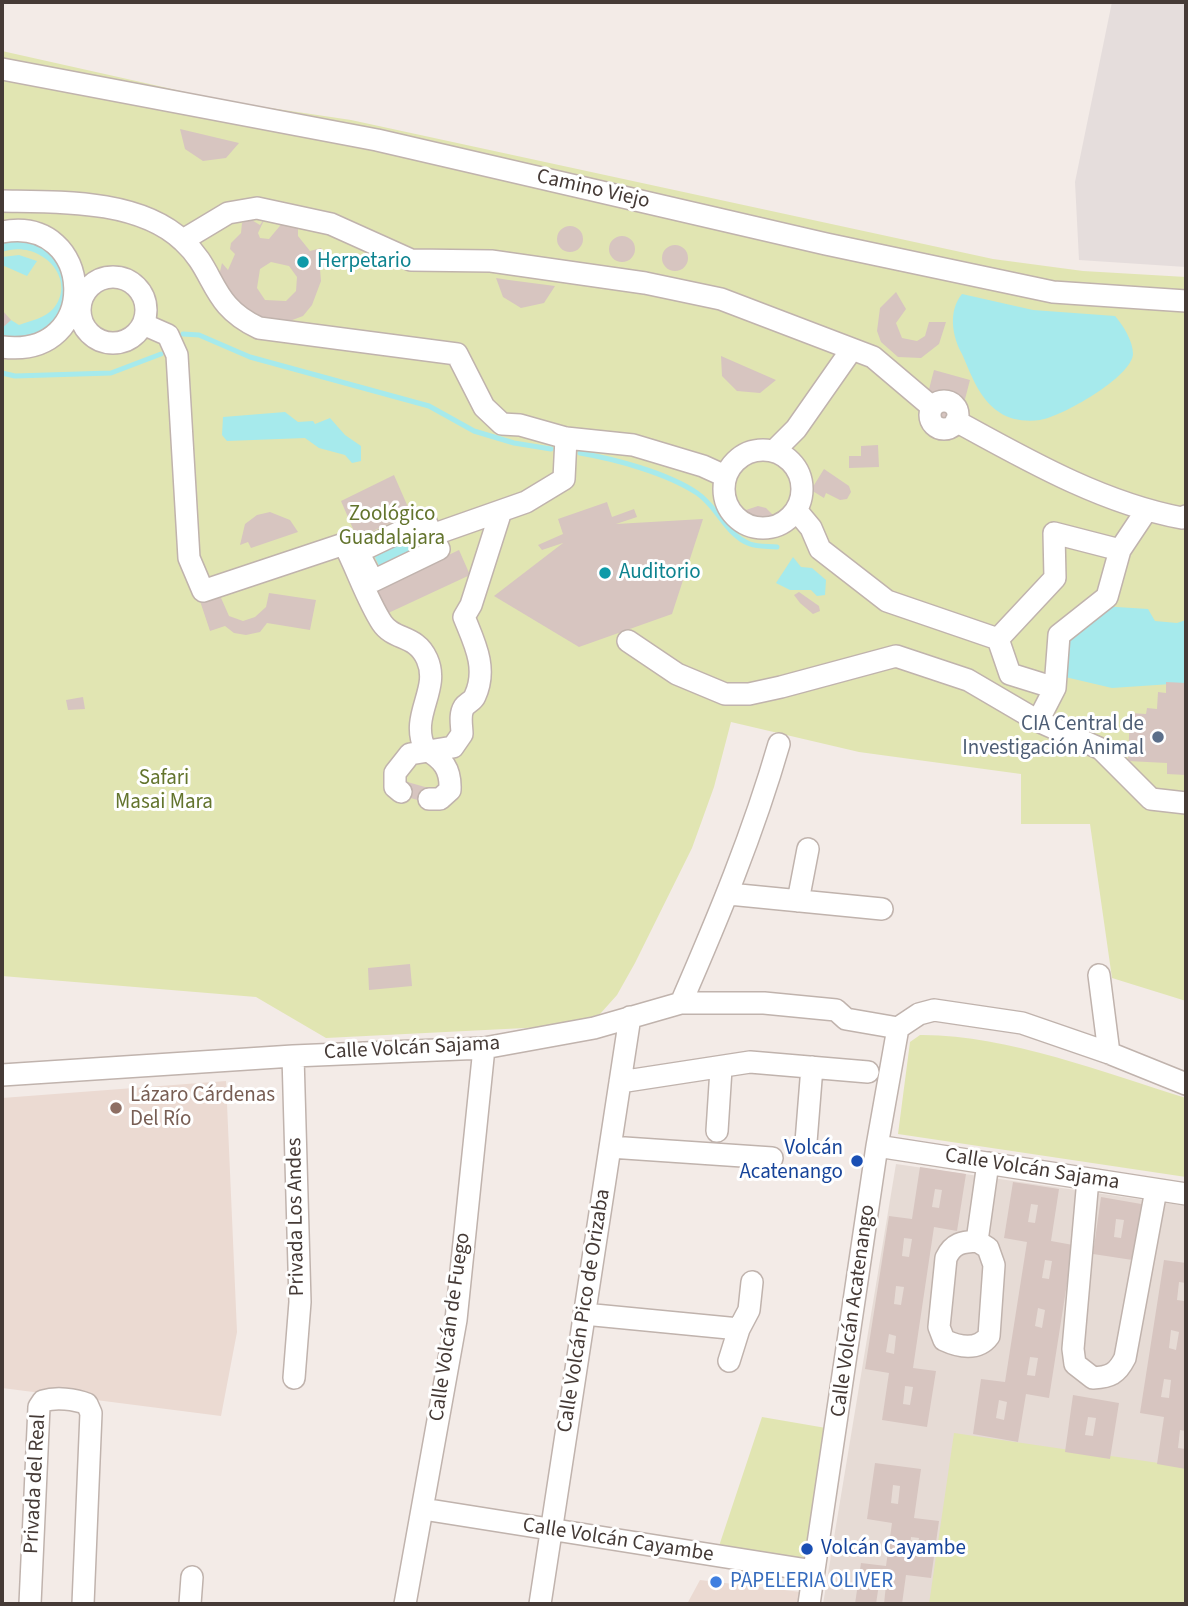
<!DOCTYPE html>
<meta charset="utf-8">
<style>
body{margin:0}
#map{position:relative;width:1188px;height:1606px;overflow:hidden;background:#f3ebe7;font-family:"Source Sans 3",sans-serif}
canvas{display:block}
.frame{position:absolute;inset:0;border:4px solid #453a36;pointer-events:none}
</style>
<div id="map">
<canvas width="1188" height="1606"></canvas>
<div class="frame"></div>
</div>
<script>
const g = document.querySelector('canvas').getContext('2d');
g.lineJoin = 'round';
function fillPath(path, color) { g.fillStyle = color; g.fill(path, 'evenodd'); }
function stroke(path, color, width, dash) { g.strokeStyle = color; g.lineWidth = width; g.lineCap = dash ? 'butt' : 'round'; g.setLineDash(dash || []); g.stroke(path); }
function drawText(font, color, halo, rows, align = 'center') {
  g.font = font + ' "Source Sans 3",sans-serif'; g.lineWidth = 6; g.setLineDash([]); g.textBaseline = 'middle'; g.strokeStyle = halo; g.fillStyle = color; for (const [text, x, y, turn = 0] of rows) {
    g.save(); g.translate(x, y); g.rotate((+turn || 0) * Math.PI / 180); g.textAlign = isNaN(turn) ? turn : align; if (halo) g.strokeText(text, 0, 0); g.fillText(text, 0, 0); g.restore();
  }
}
fillPath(new Path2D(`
 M896 1164 1186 1206V1604H823Z`), '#e6dbd5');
fillPath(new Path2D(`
 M1112 2H1186V267L1079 260 1075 182Z`), '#e5dddc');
fillPath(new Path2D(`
 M226 1081 237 1332 221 1416 2 1388V1098Z
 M700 1580 801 1592 799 1604H687Z`), '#ebdad2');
fillPath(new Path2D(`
 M2 51 230 102 351 120 993 259 1083 271 1186 277V1001L1112 978 1090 824H1021V774L859 752 731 722 714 787 692 848 635 963 617 995 600 1014 565 1026 326 1038 256 997 2 976Z
 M920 1035C1005 1034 1105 1073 1186 1098V1177L898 1134 910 1042Z
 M762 1417 826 1428 807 1561 719 1546Z
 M954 1433 1186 1467V1604H929Z`), '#e1e5b2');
fillPath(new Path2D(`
 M30 238 58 255 69 298 46 331 16 339 2 336V328L11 320 19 325C30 321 45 318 53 309 79 279 40 238 2 252V240Z
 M19 255 37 261 27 276 2 265V257Z
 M962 294 1033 310 1115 316C1123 325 1133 341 1133 354 1132 377 1061 417 1040 420 1026 422 1010 420 999 412 979 399 971 374 962 354 952 336 948 311 962 294Z
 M285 412 298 422 313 421 315 424 330 418 345 435 361 446V461L352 463 345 455 319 448 305 438 227 441 222 435 223 417Z
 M417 534 422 545 379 566 374 555Z
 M793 557 801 567 812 568 826 580 825 595 817 596 811 590H790L776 583Z
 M1101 606 1148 609 1155 621 1177 623 1186 620V683L1112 688 1061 676 1063 640Z`), '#a6eaec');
stroke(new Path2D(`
 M183 334 199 335 250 357 429 406 474 431 514 443 551 449
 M2 373 15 376 111 373 161 354
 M580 453C615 459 667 473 697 493 718 507 726 535 750 544 758 547 769 546 777 547`), '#a6eaec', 5);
fillPath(new Path2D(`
 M180 129 239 143 226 158 203 161 185 149Z
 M266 216 258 233 260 238 269 239 284 221 298 223V236L310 251 321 248 329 259 326 266 320 269 321 281 312 305 303 316 279 325H265L229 295 219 276 222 263 228 270 235 254 230 249 231 243 241 233 242 223 250 219 260 225ZM271 262 289 266 297 277 296 291 286 301 265 300 257 288 260 269Z
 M557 239a13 13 0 1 1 26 0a13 13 0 1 1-26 0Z
 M609 249a13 13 0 1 1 26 0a13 13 0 1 1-26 0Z
 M662 258a13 13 0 1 1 26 0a13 13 0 1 1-26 0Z
 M496 278 509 280 555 286 544 303 521 308 503 297Z
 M896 292 906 309 896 323 902 338 917 341 925 336 929 322H946L939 344 921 358 898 357 881 342 877 331 880 308Z
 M2 310 11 320 2 328Z
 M721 356 776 380 760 393 737 391 722 376Z
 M934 370 970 380 964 403 928 393Z
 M936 415a8 8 0 1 1 16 0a8 8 0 1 1-16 0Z
 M878 445 879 467 849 468V456H861V446Z
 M824 469 849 486 851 492 847 499 840 500 826 493 824 498 811 490Z
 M394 475 411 514 357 538 341 501Z
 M607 502 612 517 634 509 637 517 616 524 703 519 672 614 579 647 494 596 563 543 542 550 538 545 563 534 558 519Z
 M758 506 766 508 776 518 754 519 740 512Z
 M270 512 290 520 298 532 251 548 248 542 240 545 245 524 257 515Z
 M459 550 470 575 369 622 358 598Z
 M218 591 229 616 243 621 255 617 266 607 269 593 316 600 310 630 267 623 260 632 246 635 234 633 225 626 210 631 199 598Z
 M799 592 819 606 820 611 813 614 800 603 794 595Z
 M1166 682 1186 683V775L1167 774V763L1128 761 1130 713 1146 714 1147 708 1157 709 1158 692 1166 693Z
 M83 697 85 709 68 710 66 700Z
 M404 781 432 789 428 803 400 795Z
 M410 964 412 986 369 990 368 968Z
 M920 1167 966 1174 957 1231 934 1227 913 1368 936 1371 927 1427 882 1420 889 1373 865 1369 889 1216 912 1219ZM935 1189 942 1190 939 1208 932 1207ZM904 1238 912 1239 909 1257 902 1256ZM896 1286 904 1287 901 1305 894 1304ZM889 1334 896 1336 894 1354 886 1352ZM905 1386 913 1387 910 1405 903 1404Z
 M1013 1182 1059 1189 1051 1241 1073 1245 1049 1398 1026 1394 1018 1442 973 1434 981 1379 1005 1382 1027 1242 1004 1238ZM1031 1204 1038 1205 1035 1223 1028 1222ZM1045 1260 1052 1261 1049 1279 1042 1278ZM1038 1308 1045 1310 1042 1328 1035 1326ZM1030 1357 1038 1358 1035 1376 1027 1375ZM999 1400 1007 1402 1004 1420 996 1418Z
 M1101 1197 1147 1205 1139 1261 1093 1254ZM1116 1219 1124 1220 1121 1238 1114 1237Z
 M1164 1260 1186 1263V1283L1179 1282 1177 1300 1184 1301 1186 1296V1431L1180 1430 1178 1448 1186 1449V1469L1157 1464 1164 1417 1140 1413ZM1171 1330 1179 1332 1176 1350 1169 1348ZM1164 1379 1171 1380 1169 1398 1161 1397Z
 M1073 1395 1119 1403 1110 1459 1065 1452ZM1088 1417 1096 1418 1093 1436 1085 1435Z
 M875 1463 921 1469 914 1518 939 1521 931 1578 906 1575 902 1604H884L886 1585 879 1584 876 1604H855L861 1563 886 1566 892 1523 867 1519ZM893 1485 900 1486 898 1504 891 1503ZM911 1537 919 1538 916 1556 909 1555Z`), '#d7c5c0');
const minor = new Path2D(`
 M2 69 377 140 826 244 1053 292 1186 301
 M2 201C58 202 139 199 183 241 217 272 209 305 259 328L457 354 484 407 502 424 520 425 566 438 633 445 703 466 725 476
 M2 232C95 214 103 360 2 347
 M183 240 228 213 257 208 331 224 411 260 491 261 645 283 721 299 873 357 932 407
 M80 310a33 33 0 1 1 66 0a33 33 0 1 1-66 0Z
 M143 324 168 335 177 355 189 558 203 591 344 544C357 569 367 600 382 623 394 641 416 634 427 659 441 690 409 715 425 749 443 759 451 769 450 790L440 799H429
 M930 415a14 14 0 1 1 28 0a14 14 0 1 1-28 0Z
 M956 421C1027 460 1102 503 1182 518L1186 516
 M724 489a39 39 0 1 1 78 0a39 39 0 1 1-78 0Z
 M774 451 796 429 852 349
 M796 510 811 528 820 549 887 601 998 639 1055 578 1054 533 1120 550 1146 511
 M425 520 439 549 373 581 358 552Z
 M432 535 526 502 564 479 566 438
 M998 639 1010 674 1055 688
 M628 641 677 674 725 694H749L781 687 896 656 968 680 1038 721 1101 749 1151 799 1186 803
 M1038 721 1055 688 1059 635 1107 597 1120 550
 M401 792 395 787V773L410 754 453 747 462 734C462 726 459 715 464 707 467 703 473 701 475 696 488 668 474 642 464 617L471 605 501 511
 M729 894 882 909
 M798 901 808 849
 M1099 975 1109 1053
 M681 1003C718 918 753 834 779 744
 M293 1056 300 1302 294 1378
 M2 1075 293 1056 484 1048 594 1028 681 1003H764L836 1010 846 1019 898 1028
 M620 1082 750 1062 868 1072
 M717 1131 721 1069
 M806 1142 812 1067
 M877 1146 1186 1194
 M610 1147 772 1158
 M1088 1179 1073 1349 1075 1364 1093 1378C1110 1377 1117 1374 1125 1358L1156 1190
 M977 1241 988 1248 994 1265 989 1336C978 1351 959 1347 944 1340L939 1327 946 1258C953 1243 962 1242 977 1241Z
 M977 1241 988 1163
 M584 1314 739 1329 729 1361
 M739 1329 749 1310 752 1282
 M423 1509 814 1571
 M30 1604 39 1407 43 1401C56 1397 75 1399 87 1404L91 1413 83 1604
 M190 1604 192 1577
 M405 1604 456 1320 484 1048
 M540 1604 630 1017
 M809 1604 877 1146 898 1028 919 1014 934 1010 1022 1023 1109 1053 1186 1084`);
stroke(minor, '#c0b3ad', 24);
stroke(minor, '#fff', 21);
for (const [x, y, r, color] of [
 [303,262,7,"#0f9aa8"],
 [605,573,7,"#0f9aa8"],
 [1158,737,7,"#5c6f8a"],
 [116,1108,7,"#8d6e63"],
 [857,1161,7,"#1a4fb4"],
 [807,1549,7,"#1a4fb4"],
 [716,1582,7,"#3f7fe0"]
]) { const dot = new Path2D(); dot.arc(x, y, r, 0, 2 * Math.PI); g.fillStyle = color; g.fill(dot); stroke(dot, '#fff', 2.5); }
drawText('21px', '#453a36', '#fff', [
 ["Camino Viejo",593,190,13],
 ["Calle Volcán Sajama",412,1049,-3],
 ["Calle Volcán Sajama",1032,1170,9],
 ["Privada Los Andes",297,1217,-91],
 ["Calle Volcán Pico de Orizaba",585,1311,-81],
 ["Calle Volcán Acatenango",854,1311,-82],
 ["Calle Volcán de Fuego",451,1327,-82],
 ["Privada del Real",36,1484,-87],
 ["Calle Volcán Cayambe",618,1541,9]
]);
drawText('21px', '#0d838f', '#fff', [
 ["Herpetario",317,262],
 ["Auditorio",619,573]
], 'left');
drawText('21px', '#63742d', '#fff', [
 ["Zoológico",392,515],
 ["Guadalajara",392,539],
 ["Safari",164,779],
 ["Masai Mara",164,803]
]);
drawText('21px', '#4e5e75', '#fff', [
 ["CIA Central de",1144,725],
 ["Investigación Animal",1144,749]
], 'right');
drawText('21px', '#785e54', '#fff', [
 ["Lázaro Cárdenas",130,1096],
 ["Del Río",130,1120]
], 'left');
drawText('21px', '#164399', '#fff', [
 ["Volcán",843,1149],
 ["Acatenango",843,1173],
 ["Volcán Cayambe",821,1549,"left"]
], 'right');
drawText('21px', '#366cbe', '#fff', [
 ["PAPELERIA OLIVER",730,1582]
], 'left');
</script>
